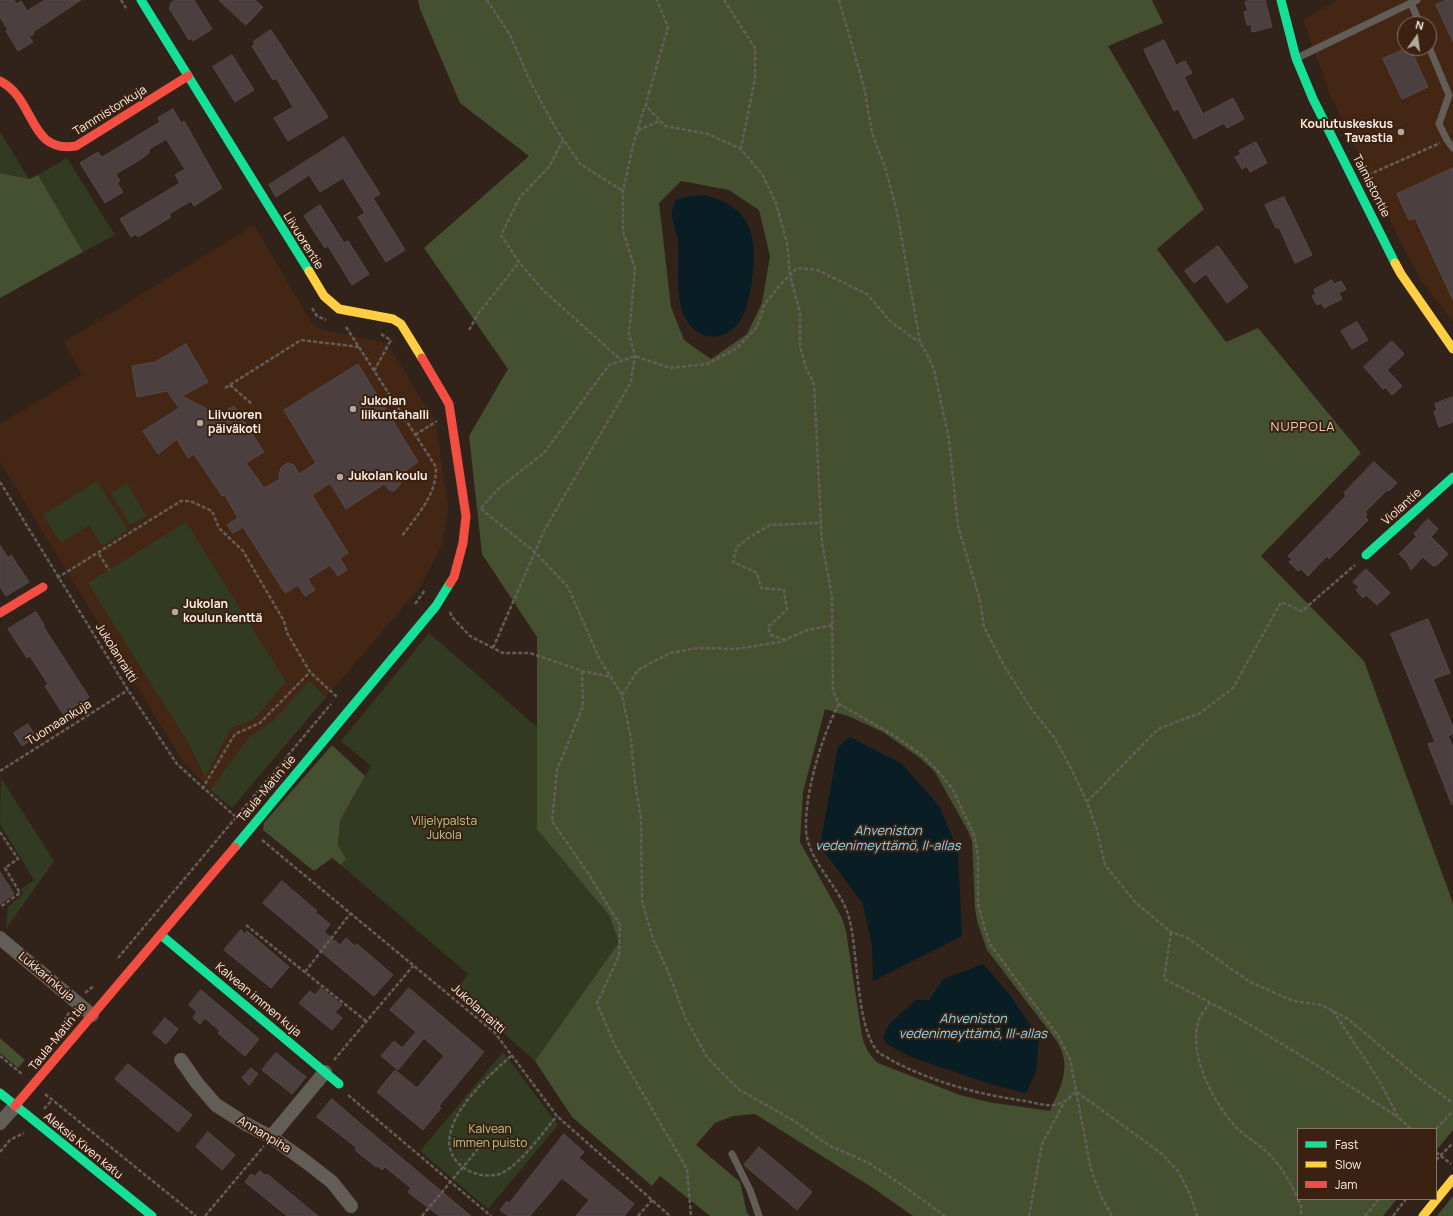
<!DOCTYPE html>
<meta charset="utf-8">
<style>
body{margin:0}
#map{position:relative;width:1453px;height:1216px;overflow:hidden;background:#31231a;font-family:Manrope,sans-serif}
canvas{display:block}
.legend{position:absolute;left:1297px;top:1128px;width:140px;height:72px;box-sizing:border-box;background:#3a2111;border:1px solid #887367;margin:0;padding:5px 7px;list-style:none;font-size:12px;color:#fcefe7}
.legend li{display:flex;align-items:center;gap:8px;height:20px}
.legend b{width:20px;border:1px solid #887367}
.north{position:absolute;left:1397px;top:16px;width:40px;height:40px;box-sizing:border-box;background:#3a2111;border:1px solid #887367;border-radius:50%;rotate:14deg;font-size:11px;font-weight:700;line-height:16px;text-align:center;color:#fcefe7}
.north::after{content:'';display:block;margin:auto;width:14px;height:18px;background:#b5a89f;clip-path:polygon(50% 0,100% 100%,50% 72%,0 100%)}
</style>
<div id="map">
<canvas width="1453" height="1216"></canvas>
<ul class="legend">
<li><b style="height:5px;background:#16e098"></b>Fast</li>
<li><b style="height:5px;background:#ffcf43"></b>Slow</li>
<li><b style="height:5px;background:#f24e42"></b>Jam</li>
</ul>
<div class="north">N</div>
</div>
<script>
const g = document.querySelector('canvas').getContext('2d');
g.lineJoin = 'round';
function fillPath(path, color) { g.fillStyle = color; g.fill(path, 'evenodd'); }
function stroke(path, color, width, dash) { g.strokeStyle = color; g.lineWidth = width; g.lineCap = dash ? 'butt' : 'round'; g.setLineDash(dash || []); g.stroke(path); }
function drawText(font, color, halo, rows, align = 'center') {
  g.font = font + ' Manrope,sans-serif'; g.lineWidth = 4; g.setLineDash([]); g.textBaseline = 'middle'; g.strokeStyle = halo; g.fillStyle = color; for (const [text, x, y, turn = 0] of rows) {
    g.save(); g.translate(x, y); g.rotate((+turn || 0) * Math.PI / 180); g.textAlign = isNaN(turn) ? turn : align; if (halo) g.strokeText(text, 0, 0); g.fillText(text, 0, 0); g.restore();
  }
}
fillPath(new Path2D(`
 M1338 0H1453V322L1420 279 1400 241 1330 94 1303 20ZM1405 24H1429V48H1405Z
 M254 225 312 323 323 330 387 343 436 423 448 508 442 545 420 587 232 808 210 790 182 760 0 462V424L82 375 64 342Z`), '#432714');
fillPath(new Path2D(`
 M0 132 29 179 0 173Z
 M67 158 115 235 83 252 38 175Z
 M97 481 128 530 102 546 89 525 61 543 43 515Z
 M127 483 146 516 130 525 111 493Z
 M186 522 286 682 253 720 231 728 205 777 186 739 88 583Z
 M429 633 537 727 538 829 609 915 619 942 535 1061 456 990 468 974 341 865 346 859 338 845 340 821 371 766 341 741Z
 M309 681 326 697 232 808 210 790 249 737 274 720Z
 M1 778 54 861 6 929 8 907 23 894 21 889 34 880 0 824Z
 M503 1052 558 1125 488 1209 420 1151Z`), '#333a22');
fillPath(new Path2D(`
 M418 0H1152L1163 23 1108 46 1204 209 1157 249 1226 342 1258 328 1361 453 1261 556 1364 661 1453 903V1130L1436 1151V1129H1298V1199H1397L1383 1216H913L873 1188 755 1114 733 1116 715 1123 696 1145 740 1182 747 1213 750 1216H710L660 1176 652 1186 572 1117 535 1061 619 942 609 915 537 829V637L482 554 469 436 508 369 424 248 529 156 460 103 420 9ZM681 181 729 190 759 210 770 256 762 303 747 334 711 359 684 340 671 307 659 203ZM825 709 848 716 883 732 920 758 935 772 968 831 972 841 975 908 977 921 987 950 1056 1040C1073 1066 1061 1086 1050 1111L988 1102 960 1095 878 1063C869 1055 865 1047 862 1036L846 931 842 918 800 842 803 792Z
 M0 173 29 179 38 175 83 252 0 298Z
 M332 745 365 776 340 821 338 845 346 859 341 865 332 858 314 871 263 830 264 823Z
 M0 1038 25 1060 18 1068 0 1053Z
 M1453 1196V1216H1437Z`), '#455030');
fillPath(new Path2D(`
 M702 195C752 205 758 236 752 281 749 297 747 314 736 326 719 343 697 339 685 318 679 307 679 293 678 280 678 267 679 253 678 241 676 225 667 215 676 200L685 197Z
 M850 737 902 764 940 807 958 852 962 936 873 981 872 946 863 904 820 846 838 747Z
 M983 964 1010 995 1039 1038 1036 1072 1026 1093 993 1085 911 1057 887 1044 883 1037 889 1024 916 1000H929L943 979Z`), '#081e24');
const building = new Path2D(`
 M0 0H14L16 4 21 1 27 11 45 0H81L33 32 34 34 29 37 33 42 18 51 6 31 8 30 0 17Z
 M175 0H194L212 29 193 41 191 38 189 40 169 8 171 6 170 4Z
 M219 0H255L263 7 246 25Z
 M1252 0H1265L1272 27 1252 32 1251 24 1247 25 1244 12 1248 11 1245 2Z
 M1447 0H1453V42L1436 5Z
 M271 30 328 117 288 141 274 118 293 107 276 78 273 80 252 46 255 44 253 42Z
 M1164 40 1176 65 1185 61 1192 73 1184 77 1203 114 1233 98 1244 119 1227 128 1224 123 1194 139 1178 109 1174 111 1144 50Z
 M1406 48H1410L1428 87 1402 99 1383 59Z
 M232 55 254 90 235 102 213 67Z
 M173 109 181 123 184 121 222 188 194 206 191 201 169 214 171 217 138 237 136 234 131 237 120 219 180 183 175 175 185 169 166 139 148 150 150 152 141 159 116 174 120 181 117 183 123 192 105 203 80 163 98 152 101 157 104 156 160 122 158 118Z
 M344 137 380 194 373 198 405 250 386 262 358 217 365 213 343 178 320 192 309 175 276 197 269 185Z
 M1256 142 1267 163 1250 172 1247 166 1242 169 1235 157 1241 154 1239 151Z
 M1453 168V300L1415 218 1409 220 1397 194Z
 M1284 197 1312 255 1295 263 1279 227 1276 228 1265 205Z
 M320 205 344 243 348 241 369 274 352 285 328 246 325 248 304 216Z
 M1218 246 1248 287 1227 303 1206 274 1194 283 1185 271Z
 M1332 280 1334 284 1341 281 1346 289 1339 293 1342 299 1324 308 1321 303 1317 305 1312 296 1316 294 1314 290Z
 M1357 322 1368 340 1352 349 1341 331Z
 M1392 341 1404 354 1387 370 1402 386 1392 395 1385 387 1383 389 1364 367Z
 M186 344 208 382 182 396 219 415 234 406 264 452 246 463 264 488 280 479 279 474 281 468 287 463 294 465 299 474 316 463 284 410 358 364 418 462 399 476 402 481 399 486 394 491 389 490 384 484 346 509 330 483 312 495 348 553 340 558 347 570 338 576 330 565 308 579 315 590 305 596 298 585 285 593 243 527 233 533 227 525 238 518 225 495 222 496 194 454 188 458 177 439 158 454 143 431 179 408 167 391 137 397 132 366 155 362Z
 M1453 397V422L1439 427 1434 412 1437 410 1435 404Z
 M1374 462 1397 483 1389 491 1387 490 1365 512 1367 514 1365 517 1368 520 1329 559 1327 556 1308 576 1301 569 1298 571 1289 562 1292 559 1288 556 1346 496 1344 493Z
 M1428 519 1438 529 1431 537 1448 554 1437 565 1433 566 1423 557 1411 570 1407 562 1399 554 1417 536 1414 534Z
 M0 545 8 558 11 555 29 582 6 596 0 587Z
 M1366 569 1390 593 1377 605 1366 595 1363 598 1356 590 1359 587 1353 582Z
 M36 612 44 625 43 626 89 697 63 714 45 686 48 684 30 656 27 658 8 629Z
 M1428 619 1450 673 1433 679 1453 727V734L1448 736 1453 747 1452 805 1428 744 1435 742 1391 634Z
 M28 724 36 737 22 746 14 733Z
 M0 872 14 894 0 904Z
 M282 881 317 911 315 912 330 924 324 932 340 945 346 938 355 946 357 944 393 975 374 996 263 903Z
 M241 930 245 934 247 931 289 967 271 988 224 950Z
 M321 988 342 1005 335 1012 342 1018 332 1030 299 1003 310 991 315 995Z
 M409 988 484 1052 439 1106 441 1108 423 1130 377 1092 395 1070 417 1088 444 1056 424 1038 398 1070 381 1056 394 1041 402 1048 416 1032 390 1010Z
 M201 990 259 1039 245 1056 218 1033 220 1031 205 1018 200 1024 193 1018 197 1012 189 1005Z
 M165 1018 178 1029 166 1044 153 1033Z
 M276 1053 306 1077 292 1094 262 1070Z
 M128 1064 192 1115 178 1132 115 1079Z
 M251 1068 258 1074 249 1085 242 1078Z
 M332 1099 355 1119 471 1216H439L408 1192 411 1188 385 1167 382 1170 378 1166 376 1167 355 1150 357 1148 317 1117Z
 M208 1132 235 1155 222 1170 196 1147Z
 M564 1134 584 1152 579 1158 634 1204 624 1216H576L589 1200 562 1178 530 1216H508L500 1210 507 1201 509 1203Z
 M759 1147 812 1192 797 1210 744 1165Z
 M260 1171 266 1176 267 1174 318 1216H287L245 1182 251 1174 255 1176Z`);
fillPath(building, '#4b3f40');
stroke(building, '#554949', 1);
stroke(new Path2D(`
 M121 0 126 8
 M487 0 510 35 530 81 556 129 580 164 623 191
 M724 0 755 48V78L741 149
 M839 0 864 87 872 133 886 170 897 212 920 342 928 356 934 370 949 439 958 526 980 600 984 627 1003 664 1032 710 1054 737 1070 766 1087 802 1097 830 1105 865 1136 903 1171 932 1186 937 1250 982 1293 1001 1322 1005 1348 1019 1421 1080 1453 1103
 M649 91 646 106 665 126 708 134 741 149 762 174 776 203 787 243 790 275 800 313V346L806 368 814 384 822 543 832 596 833 691 839 704 895 736 923 756 937 770 952 788 974 835 978 855V904L989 943 1059 1037 1070 1059 1091 1170 1102 1198 1112 1216
 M649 93 668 27 657 0
 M638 130 660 121
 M563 140 549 167 520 197 501 235 519 262 542 289 622 361
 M1368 175 1440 143
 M312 308 317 316 326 320
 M346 327 436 467C437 495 417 515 402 536
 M469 330 478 314 519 262
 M381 334 392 341
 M374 371 391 340
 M230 385 252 404
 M225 388 301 340 359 347
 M415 435 437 421
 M0 482 128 690 177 764 237 818
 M481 508 499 488 544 453 609 365 635 356 670 368 707 364 737 348 757 327 764 305 782 283 797 268 817 270 867 294 891 322 919 342
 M481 509 535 552 568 587 599 658 622 695 631 739 635 784 641 818 642 901 653 939 670 976 685 1017 707 1057 738 1089 791 1119 830 1146 867 1162 892 1178 945 1216
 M99 554 109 570
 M57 578 181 501H190L212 511 219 528 243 551 284 621 287 633 310 672 337 697
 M415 604 425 590
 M450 612 452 617 470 636 503 653H530L582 671 611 677
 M785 640 771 635 768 627 787 610 784 590 761 588 757 573 733 562 737 547 751 536 770 525 821 523
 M493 648 545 529 631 382 635 356 629 334 635 269 623 231V191L634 142 645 105
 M582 671 583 706 557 770 552 821 588 873 620 925 619 956 597 1003 614 1044 687 1169 691 1216
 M622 695 638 670 670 653 698 648 736 649 780 642 807 630 833 625
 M839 704C822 735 805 792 806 828 806 859 839 886 848 914 859 950 855 1026 878 1052 881 1055 887 1057 891 1060 932 1082 980 1095 1026 1101 1035 1103 1045 1106 1053 1105 1063 1104 1069 1098 1076 1092
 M0 771 128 690
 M202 789 235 734 260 723 310 672
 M1087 802 1158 729 1200 713 1233 688 1281 602 1302 611 1355 565
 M0 832 18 859 5 868 20 893 0 907
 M262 840 495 1033 557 1116 670 1216
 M246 925 367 1022
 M1171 932 1164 979C1245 1018 1321 1068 1398 1117
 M118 958 331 704
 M305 972 350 914
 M85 993 94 986
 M1210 1002C1207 1008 1201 1014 1199 1020 1187 1054 1215 1107 1239 1130 1249 1139 1261 1146 1270 1155 1282 1168 1291 1183 1298 1199
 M1333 1011 1379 1080 1398 1117 1411 1129
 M64 1021 70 1011
 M0 1056 23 1075
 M511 1056C486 1078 417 1139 467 1170 477 1175 491 1178 502 1173 523 1162 542 1133 557 1116
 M334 1060 413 966
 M1077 1092 1162 1154 1178 1171 1190 1194 1197 1216
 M45 1094 196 1216
 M348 1095 491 1216
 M44 1109 52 1100
 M1436 1129 1453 1111
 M0 1152 10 1140 24 1133
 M1436 1152 1451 1164
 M1436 1160 1453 1143
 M1298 1199 1301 1205V1216
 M205 1216 264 1146
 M422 1216 478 1149
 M638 1216 652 1200
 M1029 1216 1042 1144 1064 1103
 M1365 1216 1379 1199
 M1393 1216 1406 1199`), '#655e58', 2.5, [4, 2]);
stroke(new Path2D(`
 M1411 3 1420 24
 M1429 47 1449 95 1439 124 1447 140 1453 148
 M1297 58 1417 0
 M732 1154 750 1190 759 1216`), '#635d58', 7);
stroke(new Path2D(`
 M0 938 92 1015
 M181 1060 197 1083 216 1105 246 1124 271 1137 305 1161 332 1182 351 1206
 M0 1123 15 1106
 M271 1137 325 1072`), '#635d58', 14);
stroke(new Path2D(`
 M141 0 309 271
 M1281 0 1296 58 1313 99 1395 263
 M1366 555 1453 477
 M235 847 436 606 450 583
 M161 935 339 1084
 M0 1093 152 1216`), '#16e098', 9);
stroke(new Path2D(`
 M1395 263 1401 274 1453 349
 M309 271 324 296 339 309 393 319 401 324 422 358
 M1423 1216 1453 1179`), '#ffcf43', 9);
stroke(new Path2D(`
 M0 81C36 99 28 154 76 146L188 76
 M422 358 449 404 466 516 463 543 454 577 450 583
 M0 613 43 587
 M15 1106 235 847`), '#f24e42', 9);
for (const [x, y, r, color] of [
 [1401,132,4,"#b5a89f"],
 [353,409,4,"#b5a89f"],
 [200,423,4,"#b5a89f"],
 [340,477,4,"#b5a89f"],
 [175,612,4,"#b5a89f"]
]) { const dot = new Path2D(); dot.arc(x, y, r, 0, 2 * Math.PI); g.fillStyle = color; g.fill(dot); stroke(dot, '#3a2111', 1.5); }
drawText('12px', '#fcefe7', '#3a2111', [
 ["Tammistonkuja",110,111,-32],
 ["Taimistontie",1371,186,63],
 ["Liivuorentie",303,241,58],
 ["Violantie",1402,507,-42],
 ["Jukolanraitti",116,653,58],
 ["Tuomaankuja",59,723,-32],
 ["Taula-Matin tie",267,789,-50],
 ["Lukkarinkuja",46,977,40],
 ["Kalvean immen kuja",258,1000,40],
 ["Jukolanraitti",478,1009,42],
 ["Taula-Matin tie",58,1037,-51],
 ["Annanpiha",264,1135,31],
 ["Aleksis Kiven katu",83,1146,39]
]);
drawText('bold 12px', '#fcefe7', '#3a2111', [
 ["Koulutuskeskus",1393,125,"right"],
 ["Tavastia",1393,139,"right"],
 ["Jukolan",361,402],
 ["liikuntahalli",361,416],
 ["Liivuoren",208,416],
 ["päiväkoti",208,430],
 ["Jukolan koulu",348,477],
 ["Jukolan",183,605],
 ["koulun kenttä",183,619]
], 'left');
drawText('12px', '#b0cb8d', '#3a2111', [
 ["Viljelypalsta",444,822],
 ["Jukola",444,836],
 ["Kalvean",490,1130],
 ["immen puisto",490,1144]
]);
g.letterSpacing = '1px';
drawText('13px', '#efceba', '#3a2111', [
 ["NUPPOLA",1303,427]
]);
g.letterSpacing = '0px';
drawText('italic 13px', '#89d9f5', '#3a2111', [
 ["Ahveniston",888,831],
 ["vedenimeyttämö, II-allas",888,846],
 ["Ahveniston",973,1019],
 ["vedenimeyttämö, III-allas",973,1034]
]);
</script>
